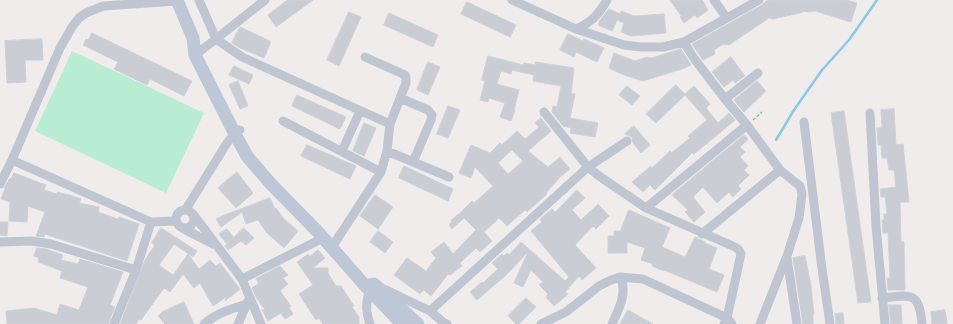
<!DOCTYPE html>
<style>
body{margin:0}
canvas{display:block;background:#efeceb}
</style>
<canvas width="953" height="324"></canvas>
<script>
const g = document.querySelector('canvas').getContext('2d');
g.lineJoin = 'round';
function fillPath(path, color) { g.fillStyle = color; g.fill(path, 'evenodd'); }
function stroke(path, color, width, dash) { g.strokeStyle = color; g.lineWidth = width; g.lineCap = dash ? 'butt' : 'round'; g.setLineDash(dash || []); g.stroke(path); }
fillPath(new Path2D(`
 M72 51 204 113 166 193 35 131Z`), '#b9edd3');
stroke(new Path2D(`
 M776 140 794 110 822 70 849 40 877 0`), '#86caea', 2.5);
const building = new Path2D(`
 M288 0H313L276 27 268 15Z
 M670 0H702L708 10 697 18 695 15 684 23 680 17 681 16Z
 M769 0H846L857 3 851 22 815 11 808 12 804 11 800 13 773 19 769 18 729 45 723 44 714 50 715 54 703 60 692 44 762 5 765 2Z
 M467 2 516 25 510 37 461 14Z
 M609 9 620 14 621 11 634 16 664 14 666 33 631 36 621 32 624 23 617 20 612 31 598 25 600 20Z
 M349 12 361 17 339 66 327 60Z
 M389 13 438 35 433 47 384 25Z
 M240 27 270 41V44L264 58 238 47 232 43Z
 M92 33 192 81 184 96 150 79 147 85 114 69 118 62 83 45 86 39 88 40Z
 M568 34 583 41 584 39 604 48 597 62 576 52 574 57 560 50Z
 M42 39 43 60H25L26 82 7 83 5 41Z
 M681 49 691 65 682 69 643 81 624 75 609 68 614 53 635 61 647 57 651 58Z
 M488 56 523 65 524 63 535 65 536 62 574 68 571 94H575L570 118 598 123 595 137 570 133 571 128 563 126 552 112 553 106 557 107 561 86 533 81 534 75 512 70 511 74 501 71 497 84 519 90 514 110H515L511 121 500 117 505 103 489 98 488 102 480 100 485 81 482 80Z
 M731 57 745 76 735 83 733 80 724 87 712 72Z
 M428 62 440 67 428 95 417 90Z
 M234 66 253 75 249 84 229 75Z
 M238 81 248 106 240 109 229 85Z
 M757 81 766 91 744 112 734 100Z
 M676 85 685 94 694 86 710 104 706 108 718 123 729 113 735 120 694 154 692 153 655 190 650 185 643 192 632 182 651 166 652 168 670 151 671 153 690 138 688 136 707 120 685 95 656 123 646 114Z
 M627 86 640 96 632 105 619 95Z
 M297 95 346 117 340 129 292 106Z
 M448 106 460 110 448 138 437 134Z
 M894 109 896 145 903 144 909 202H900L901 242H904L905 290H888L887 278H890L888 233H883L882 220H884V214H887L885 197H881L880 189 896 187 894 170H889L887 158H882L881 145H878L877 128H882L881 110Z
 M844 111 871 302 858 303 831 113Z
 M541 118 551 131 528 151 548 167 560 157 570 169 560 177 546 193 547 194 527 212 525 210 507 226 499 218 484 232 492 241 480 252 476 248 460 263 462 266 450 275 448 274 431 296 424 290 420 294 394 275 407 258 426 271 436 258 431 252 444 242 453 254 476 230 464 218 452 229 449 225 452 221 451 220 460 213 472 201 474 203 493 186 475 167 471 178 459 173 471 145 490 153 500 143 502 145 517 131 525 139 539 127 535 123ZM512 150 523 161 508 174 498 163Z
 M364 123 376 128 364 156 353 151Z
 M634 126 650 145 641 153 633 143 632 137 625 134Z
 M744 135 748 139 740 147 745 152 740 157 748 166 744 170 749 175 738 186 741 189 733 197 729 192 717 203 703 187 693 197 705 212 694 222 685 212 688 210 672 195Z
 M307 145 356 166 350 179 301 156Z
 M404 166 453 189 448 201 399 178Z
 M237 172 253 193 236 208 218 188Z
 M14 173 46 185 44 190 57 194 58 192 69 195 81 199 79 203 99 207 98 212 118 219 119 217 139 224 127 261 45 234 44 237 36 236 45 212 28 206 27 222 9 221 10 202 1 199 5 189 4 188 10 178 11 179Z
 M577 190 585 198 572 210 581 220 598 204 609 216 596 229 593 226 575 245 596 268 582 280 579 276 565 292 568 294 554 306 546 297 548 294 539 285 543 282 531 270 523 287 514 283 528 252 505 276 477 300 470 292 482 282 483 283 498 269 492 263 502 254 504 256 507 253 509 255 521 242 565 281 569 277 531 231 542 222 540 219 552 209 555 212Z
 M375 195 393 207 378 229 360 216Z
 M270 198 275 209 276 208 284 219 298 231 284 248 267 233 258 220 246 224 242 212 221 227 216 219 222 216Z
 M629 210 670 228 662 247 685 257 695 237 705 242V243L717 248 709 269 724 275 717 292 664 270V271L652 266 653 264 641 260 645 248 627 242V253H608V236H614V231H620Z
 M0 222H8L7 236 0 235Z
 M161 228 197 251 193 257 174 244 159 265 173 275 188 254 199 269 210 260 216 266 220 263 240 289 225 301 226 297 213 306 200 283 194 288 183 274 170 292 164 288 141 320 139 319 136 324H120L145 260 155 245 152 243Z
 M244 228 254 238 246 245 241 241 228 250 225 246Z
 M227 229 234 238 226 243 219 234Z
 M378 231 393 242 385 253 370 242Z
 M37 248 46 249 63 255 61 260 78 264 80 259 123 272 110 305 115 307 108 324H7L6 311 34 308 57 315 60 304 79 310 88 287 60 278 62 271 38 262 39 258 34 256Z
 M318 250 325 258 313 268H328V273L336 286H341L354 306 352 307 359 317V324H323L319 318 316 320 299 294 313 285 297 262 308 254 310 256Z
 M805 256 811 286 814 314H813V324H803L793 258Z
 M280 266 288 275 283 278 288 284 280 291 291 306 289 308 293 314 285 319 281 313 268 321 262 310H265L256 297 252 288 259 283 256 279Z
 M526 298 536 307 519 324H516L508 316Z
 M184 302 194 324H165L158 316 162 312Z
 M889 305H901L902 324H891Z
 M628 310 653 324H620Z
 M945 310 947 324H932L931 312Z
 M843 313 844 324H836L835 314Z`);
fillPath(building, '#cbcdd4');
stroke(building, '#cfd1d8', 1);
stroke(new Path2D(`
 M753 120 762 112`), '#71cba8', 1.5, [3, 2]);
stroke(new Path2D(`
 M199 0 216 39 265 0
 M512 0 576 29C591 23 599 14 607 0
 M714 0 726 17
 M576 29 624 45 640 47H663L684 42 759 0
 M684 42 693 57 725 99 747 125 780 170 800 186 802 194 799 218 787 256 760 324
 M195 55 216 39 242 57 390 124
 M400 98 428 110 432 115 431 120 413 162
 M725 99 758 73
 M544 112 588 167 599 176 646 208 735 247 739 250 741 254 727 318 724 324
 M870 113 876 226 885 324
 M283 121 381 172
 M804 122 821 261 830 324
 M342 151 360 111
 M387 151 449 177
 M0 184 12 160
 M646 208 747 125
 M186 209 227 143 235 133 240 130
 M176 219a9 9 0 1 1 18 0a9 9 0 1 1-18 0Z
 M193 214 242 279 261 324
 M176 221 151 222 12 160 60 48 72 27 79 18 86 13 103 6 177 1
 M182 228 213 244
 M702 234 780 170
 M0 242 32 241 51 244 136 270
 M332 247 381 172 387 151 390 124 406 83V78L405 75 365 57
 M787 258 797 324
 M242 279 323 238
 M384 289 430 311 444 323 447 324
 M370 291C365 303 366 312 370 324
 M882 298C911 295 919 291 922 324
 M430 311 588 167 627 141
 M114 324 136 270 151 222
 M204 324C217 313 231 309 247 304
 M238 324 248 301
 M541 324 566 312 599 286 611 280 620 277 643 279 727 318 732 324
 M612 324C619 309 628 292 620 277`), '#bfc6d1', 9);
stroke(new Path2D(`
 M177 0 193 38 195 55 236 136 247 156 270 183 318 232 369 290
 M369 289V285L374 284 418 324
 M376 297 402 324`), '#bec7d5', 13);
</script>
